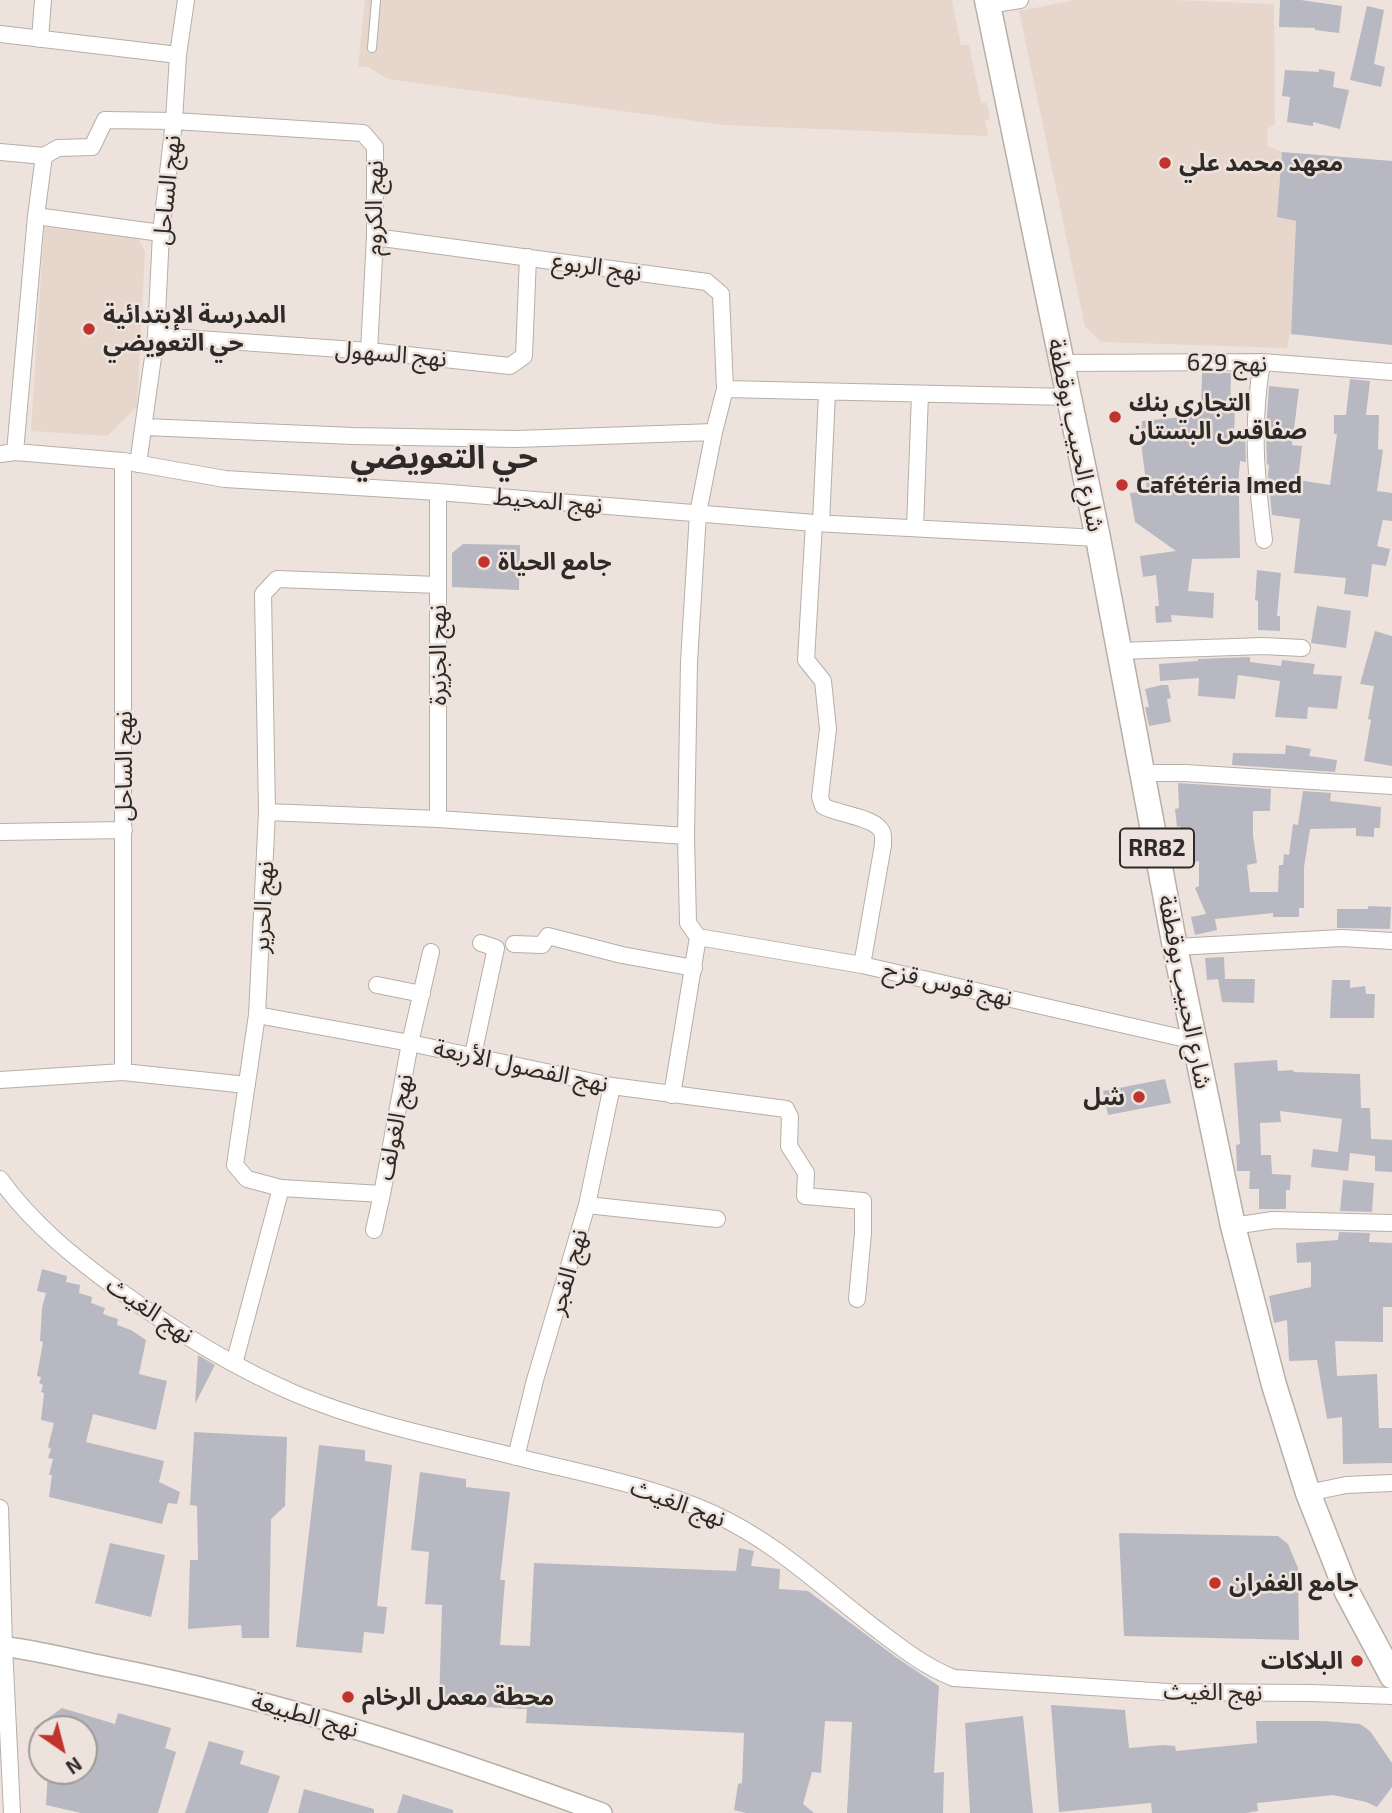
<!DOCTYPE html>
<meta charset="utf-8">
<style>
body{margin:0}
#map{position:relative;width:1392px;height:1813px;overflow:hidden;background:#ede3dc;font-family:"Exo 2",sans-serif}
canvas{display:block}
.north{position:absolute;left:28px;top:1715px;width:70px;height:70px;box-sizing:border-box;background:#ede3dc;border:2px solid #a19994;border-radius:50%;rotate:145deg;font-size:19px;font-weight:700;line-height:28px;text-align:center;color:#2e2a27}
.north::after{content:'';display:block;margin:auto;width:24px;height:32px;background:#c1332d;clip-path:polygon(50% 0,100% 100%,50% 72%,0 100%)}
</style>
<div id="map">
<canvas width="1392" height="1813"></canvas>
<div class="north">N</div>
</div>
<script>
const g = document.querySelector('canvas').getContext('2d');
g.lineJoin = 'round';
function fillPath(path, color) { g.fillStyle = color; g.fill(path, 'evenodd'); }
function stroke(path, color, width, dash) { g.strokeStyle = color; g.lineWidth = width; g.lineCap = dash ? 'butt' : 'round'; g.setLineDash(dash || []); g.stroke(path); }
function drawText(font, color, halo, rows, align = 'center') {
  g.font = font + ' "Exo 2","Noto Sans Arabic",sans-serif'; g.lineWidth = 5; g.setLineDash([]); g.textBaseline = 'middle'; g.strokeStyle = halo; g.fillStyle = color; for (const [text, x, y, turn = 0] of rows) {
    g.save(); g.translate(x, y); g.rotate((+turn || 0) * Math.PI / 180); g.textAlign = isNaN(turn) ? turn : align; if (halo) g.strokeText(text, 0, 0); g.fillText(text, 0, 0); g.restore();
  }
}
fillPath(new Path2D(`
 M365 0H952L961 45H969L981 103H987L990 119 985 120 988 136 724 125 388 79 368 67H358Z
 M1075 0H1171L1274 4 1275 124 1267 129 1268 146 1282 152 1277 217 1296 221 1291 328 1287 348 1101 342 1085 327 1019 11Z
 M44 227 138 238 145 251 137 407 107 436 31 431Z`), '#e7d6cb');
fillPath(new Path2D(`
 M1280 0H1301L1342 6 1339 33 1315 30V28L1279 27Z
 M1367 6 1384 10 1374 64 1385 67 1381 87 1350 80Z
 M1319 69 1335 72 1333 87 1349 90 1340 129 1313 122V126L1287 122 1290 97 1282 96 1285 70 1319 72Z
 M1282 152 1392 161V345L1291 334 1296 221 1277 217Z
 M1202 373H1231L1230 410H1235L1234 434H1245L1246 462 1240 461 1237 496H1239L1240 558 1192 559 1188 591 1214 593 1213 618 1171 615 1172 622 1156 623 1155 606H1159L1156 575 1143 577 1140 556 1176 551 1135 522 1130 493 1147 491 1139 426 1142 425V421L1201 415Z
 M1350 379 1370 381 1366 415H1379L1378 449 1383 450 1377 491 1392 493V521L1383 520 1377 546 1390 549 1386 566 1372 564 1368 597 1344 594 1346 578 1294 573 1300 519 1272 515 1268 475 1269 465 1267 464 1266 430 1269 386 1299 389 1292 445 1302 446 1298 480 1330 485 1337 434H1334V415H1346Z
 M463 544 520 545 519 590 452 587V553Z
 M1257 570 1281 573 1277 616H1280V631L1258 630V601L1255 600Z
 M1317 606 1351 611 1346 648 1311 643Z
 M1375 631 1392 636V766L1364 761 1371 720 1368 719 1374 686 1360 684Z
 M1250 657V662L1281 666 1282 660 1315 664 1313 674 1342 676 1337 709 1308 707 1307 719 1275 717 1280 681 1238 675 1235 699 1198 696 1199 678 1160 681 1159 664 1198 661V659Z
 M1162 685H1168L1171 698 1167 699 1171 722 1149 726 1145 707H1149L1145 689Z
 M1286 745 1311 749 1309 756 1337 760 1335 772 1232 765 1233 753 1285 754Z
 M1178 783 1271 789 1270 811H1253V835L1257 863 1247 865 1250 892H1278L1279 865H1283L1284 854 1289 855 1293 824 1298 825 1303 791 1331 793 1330 801 1381 807 1380 828H1374V837L1356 836V828L1310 829 1304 867V908H1299V917H1273V913L1215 919 1217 930 1195 935 1191 917 1206 914 1195 888 1199 886V861L1184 863 1180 826 1177 827 1175 809 1179 808Z
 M1368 906 1391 907 1390 929 1337 928V909H1368Z
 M1224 957 1225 979H1255L1254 1003 1222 1002 1218 979 1207 980 1205 958Z
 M1332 980H1350V988L1365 986 1366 994H1375L1374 1018H1330Z
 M1277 1060 1278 1071 1293 1070 1294 1072 1360 1074 1361 1108H1370L1371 1139 1392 1140V1172L1375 1171V1156L1350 1153 1348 1171 1311 1167 1313 1149 1338 1152 1342 1119 1280 1111 1281 1122 1260 1123 1261 1155H1271L1272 1174 1291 1175 1290 1190H1286V1209H1259V1189H1249L1250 1171H1237L1236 1145 1240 1144 1234 1063Z
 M1165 1079 1171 1103 1108 1115 1103 1091Z
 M1343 1180 1374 1183 1372 1212 1340 1211Z
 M1339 1232 1370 1233 1369 1242 1392 1243V1307H1383V1342L1335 1341 1337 1376 1377 1374 1379 1428H1392V1463L1343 1464 1342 1417 1327 1419 1317 1360 1289 1361 1287 1320 1274 1323 1269 1296 1311 1287V1262L1297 1263 1296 1243 1338 1240Z
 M42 1269 67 1276 66 1282 80 1285 79 1293 92 1297 91 1303 105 1308 103 1314 118 1319 117 1325 131 1330 146 1340 139 1374 167 1381 156 1430 93 1414 86 1442 164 1461 159 1482 180 1492 177 1504 168 1503 162 1524 49 1497 52 1475H49L53 1459 48 1458 51 1449 48 1447 54 1423 41 1420 44 1393 41 1392 43 1385 39 1383 41 1377 37 1376 43 1342 40 1341 42 1308 46 1293 37 1291Z
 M198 1355 215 1365 195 1404Z
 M194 1432 287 1437 285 1506 271 1519 269 1638H242L241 1625 188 1629 190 1560H198L197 1506 190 1505Z
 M319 1445 365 1450V1461L392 1465 377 1606 387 1607 384 1634 364 1632 362 1653 296 1647Z
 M420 1472 466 1479V1487L510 1492 500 1580H505L500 1645 530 1646 534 1563 736 1571 739 1548 754 1551 751 1566 780 1569 779 1589 808 1591 897 1658 939 1686 934 1773 944 1772 943 1813H847L852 1722 825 1721 821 1773 812 1772 803 1804 814 1813H746L734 1810 738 1784 742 1783 744 1733 526 1723 527 1709 439 1705 442 1605 425 1604 429 1552 411 1550Z
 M1119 1533 1278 1536 1288 1544 1298 1568 1299 1640 1124 1636Z
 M110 1543 165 1555 151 1617 95 1603Z
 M1051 1705 1125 1710 1129 1748 1163 1745 1175 1746 1176 1751 1257 1743 1256 1721H1324L1360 1724 1370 1731 1392 1763V1787L1377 1807 1366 1802 1333 1795 1257 1803 1258 1811 1246 1813H1152L1151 1803 1059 1812Z
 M62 1708 115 1724 118 1713 171 1728 165 1748 176 1752 158 1813H81L46 1805 48 1771H84V1729H33Z
 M1023 1716 1033 1813H970L965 1723Z
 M209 1741 244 1751 240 1764 280 1776 268 1813H185Z
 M304 1789 374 1809V1813H298Z
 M403 1794 453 1810V1813H397Z`), '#b8b8c2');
const service = new Path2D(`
 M372 48 376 0`);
const minor = new Path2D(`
 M988 5 1020 0
 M0 34 178 55
 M40 39 43 0
 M0 152 44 156 58 148 92 147 105 120 174 121 363 133 375 147V237L369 351
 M36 216 161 233
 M375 237 707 282 721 294 725 389 714 432 698 513 689 662 686 836 688 923 698 937 672 1095
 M156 336 369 351 510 366 524 356 528 257
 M1262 362C1251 427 1256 476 1264 540
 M1061 363 1262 362 1392 372
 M725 389 1068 397
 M145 427 353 436 517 439 714 432
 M15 452 36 216 44 156
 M0 454 15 452 123 461 225 479 438 492 814 523 1098 538
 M138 464 156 336 161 233 174 121 178 55 186 0
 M814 523 806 660 823 681 828 729 820 797 823 806C837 814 872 817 880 829 884 833 883 839 883 845L862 965
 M821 523 827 393
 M915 528 920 394
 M1119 651 1263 646 1302 648
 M1143 773H1185L1392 786
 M267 812 438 819 686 836
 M438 819V492
 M0 832 124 830
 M698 937 862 965 1195 1041
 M514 944 542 945 548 936 622 955 694 968
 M1175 947 1342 938 1392 941
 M377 985 422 994
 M257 1015 410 1043 612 1086 786 1109 790 1117 789 1146 806 1173 805 1196 863 1201V1233L857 1299
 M473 1055 496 948 481 943
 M123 1072V461
 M0 1080 123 1072 247 1085
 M0 1179C32 1224 76 1259 120 1291 175 1331 233 1367 296 1394 365 1423 440 1438 513 1456 580 1473 650 1485 714 1514 774 1541 823 1588 875 1628 900 1647 925 1667 954 1678L1168 1692 1311 1693 1392 1696
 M281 1188 382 1194 410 1043 431 952
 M587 1205 717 1219
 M1233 1226 1273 1220 1392 1223
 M374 1230 382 1194
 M234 1364 281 1188 247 1179 235 1165 257 1015 267 812 263 594 277 579 438 585
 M516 1457 535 1380 587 1205 612 1086
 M1308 1493 1346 1485 1392 1483
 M0 1508 4 1646 12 1813`);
const tertiary = new Path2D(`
 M0 1646C37 1650 73 1660 109 1667 279 1700 441 1754 602 1813`);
const primary = new Path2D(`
 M987 0 1098 538 1175 947 1233 1226 1274 1385 1308 1493 1347 1592 1392 1676`);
stroke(service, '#b7aea7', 10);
stroke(minor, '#b7aea7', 18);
stroke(tertiary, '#b7aea7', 22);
stroke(primary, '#b7aea7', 27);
stroke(service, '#fff', 8);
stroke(minor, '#fff', 16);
stroke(tertiary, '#fff', 19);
stroke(primary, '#fff', 24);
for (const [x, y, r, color] of [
 [1165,163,7,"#c1332d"],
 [89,329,7,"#c1332d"],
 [1115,417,7,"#c1332d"],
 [1122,485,7,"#c1332d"],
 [484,562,7,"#c1332d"],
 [1139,1097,7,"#c1332d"],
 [1215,1583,7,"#c1332d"],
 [1357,1661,7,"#c1332d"],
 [348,1697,7,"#c1332d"]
]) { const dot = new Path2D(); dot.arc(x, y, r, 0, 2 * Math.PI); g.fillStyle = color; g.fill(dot); stroke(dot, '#ede3dc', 2.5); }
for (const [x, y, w] of [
 [1157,848,74]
]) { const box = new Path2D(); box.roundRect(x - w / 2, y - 19.5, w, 39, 5); g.fillStyle = '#ede3dc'; g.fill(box); stroke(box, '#2e2a27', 2); }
drawText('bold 23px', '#2e2a27', null, [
 ["RR82",1157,848]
]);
drawText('bold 24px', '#2e2a27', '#ede3dc', [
 ["معهد محمد علي",1179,163],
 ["المدرسة الإبتدائية",103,315],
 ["حي التعويضي",103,343],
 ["التجاري بنك",1129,403],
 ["صفاقس البستان",1129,431],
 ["Cafétéria Imed",1136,485],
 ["جامع الحياة",498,562],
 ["شل",1125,1097,"right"],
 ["جامع الغفران",1229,1583],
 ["البلاكات",1343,1661,"right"],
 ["محطة معمل الرخام",362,1697]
], 'left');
drawText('24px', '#2e2a27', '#ede3dc', [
 ["نهج الساحل",167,190,-84],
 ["نهج الكروم",374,208,-89],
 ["نهج الربوع",597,267,8],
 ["نهج السهول",391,354,5],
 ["نهج 629",1227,363,1],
 ["شارع الحبيب بوقطفة",1076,435,78],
 ["نهج المحيط",548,501,5],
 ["نهج الجزيرة",438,655,-90],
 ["نهج الساحل",124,766,-90],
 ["نهج الحرير",263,907,-87],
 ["نهج قوس قزح",948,984,13],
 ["شارع الحبيب بوقطفة",1185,992,79],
 ["نهج الفصول الأربعة",521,1066,12],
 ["نهج الغولف",395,1127,-79],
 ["نهج الفجر",568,1272,-74],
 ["نهج الغيث",150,1310,34],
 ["نهج الغيث",678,1503,20],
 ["نهج الغيث",1213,1692,1],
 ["نهج الطبيعة",305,1715,16]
]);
drawText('bold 32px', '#2e2a27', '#ede3dc', [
 ["حي التعويضي",444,457]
]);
</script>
